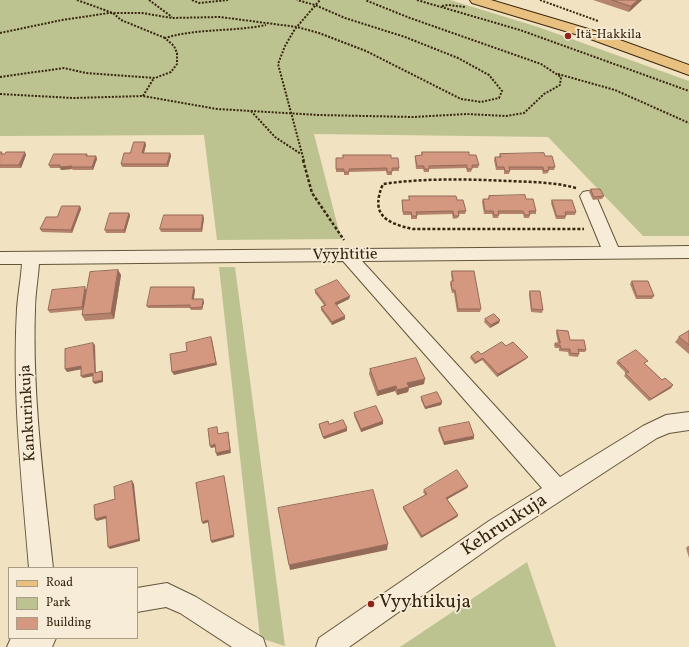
<!DOCTYPE html>
<meta charset="utf-8">
<style>
body{margin:0}
#map{position:relative;width:689px;height:647px;overflow:hidden;background:#f1e2c1;font-family:Vollkorn,serif}
canvas{display:block}
.legend{position:absolute;left:8px;top:567px;width:130px;height:72px;box-sizing:border-box;background:#f6ecd7;border:1px solid #aa9d87;margin:0;padding:5px 7px;list-style:none;font-size:12px;color:#38260e}
.legend li{display:flex;align-items:center;gap:8px;height:20px}
.legend b{width:20px;border:1px solid #aa9d87}
</style>
<div id="map">
<canvas width="689" height="647"></canvas>
<ul class="legend">
<li><b style="height:5px;background:#e8c180"></b>Road</li>
<li><b style="height:11px;background:#bdc291"></b>Park</li>
<li><b style="height:11px;background:#d3987f"></b>Building</li>
</ul>
</div>
<script>
const g = document.querySelector('canvas').getContext('2d');
g.lineJoin = 'round';
function fillPath(path, color) { g.fillStyle = color; g.fill(path, 'evenodd'); }
function stroke(path, color, width, dash) { g.strokeStyle = color; g.lineWidth = width; g.lineCap = dash ? 'butt' : 'round'; g.setLineDash(dash || []); g.stroke(path); }
function drawText(font, color, halo, rows, align = 'center') {
  g.font = font + ' Vollkorn,serif'; g.lineWidth = 3.5; g.setLineDash([]); g.textBaseline = 'middle'; g.strokeStyle = halo; g.fillStyle = color; for (const [text, x, y, turn = 0] of rows) {
    g.save(); g.translate(x, y); g.rotate((+turn || 0) * Math.PI / 180); g.textAlign = isNaN(turn) ? turn : align; if (halo) g.strokeText(text, 0, 0); g.fillText(text, 0, 0); g.restore();
  }
}
fillPath(new Path2D(`
 M0 0H450L538 27 689 81V236H643L548 137 314 134 341 239 217 240 204 135 0 136Z
 M219 267H235L285 646 260 638Z
 M527 562 556 647H400Z`), '#bdc291');
const minor = new Path2D(`
 M588 191 593 192 596 196 618 247 689 246V258L362 261 560 477 643 426 666 415 689 412V430L669 433 657 438 505 537 349 647H316L319 638 489 521 542 488 343 261 39 264C38 279 35 294 35 309 32 396 44 483 53 568H29C22 482 12 395 17 309 18 294 21 279 22 264H0V252L601 247 580 196 583 192Z
 M167 583 196 597 263 638 266 647H232L180 613 166 607 137 612V588Z
 M11 638H56L52 647H7Z`);
const major = new Path2D(`
 M470 0H491L595 31 689 65V75L585 37 472 3Z`);
stroke(minor, '#66553b', 2);
stroke(major, '#38260e', 2);
stroke(new Path2D(`
 M77 0 113 13 121 20 165 38
 M149 0 172 17
 M192 0 199 3 228 0
 M417 0 520 30 689 91
 M540 0 598 21
 M442 6 448 5 465 7
 M0 33 62 20 109 13H142L172 18 220 17 297 27 319 33 366 51 461 99 481 102 499 98 502 91 489 75 458 58 405 37 345 18 315 5 297 0
 M558 74 615 90 689 123
 M0 77 64 68 86 73 155 78 171 72 177 64V53L174 46 165 38C198 28 232 32 266 25
 M0 94 73 98 143 96 217 109 319 115 413 117 467 114 506 116 524 113 544 94 560 85 561 77 541 64 410 18 365 0
 M143 96 154 78
 M251 111 275 137 301 154
 M304 161 278 64 285 46 295 29 320 0`), '#38260e', 2, [2, 1.5]);
stroke(new Path2D(`
 M303 160 312 193 344 240
 M576 188C554 182 532 182 509 181 467 179 425 178 383 184 370 214 385 223 413 229H584`), '#38260e', 2.5, [3, 2]);
fillPath(minor, '#f6ecd7');
fillPath(major, '#e8c180');
fillPath(new Path2D(`
 M593 0H642L629 12Z
 M145 142 146 145 144 153H170L171 156 168 167H122L121 164 130 153Z
 M0 152 3 154 26 155 21 168H0Z
 M422 152 469 155 479 165 478 168H472L471 172H467L466 168 429 169V172H424L423 169H416L415 159V156L421 155Z
 M87 154 88 156H96L97 159 93 170H73L72 169 61 170 60 168H50L49 165Z
 M500 154 545 156 555 167 554 170H549L548 173 543 174 542 170H510L509 174H504V170H496L494 160 495 157H499Z
 M336 158H391L399 168V171H392V175H387L386 171 349 172V175H344V172H336Z
 M591 189 604 196 602 199 593 200 589 192Z
 M409 196 457 200 466 211 465 214H459L458 218 453 219 452 214 417 215V219H411V215H403L402 200H409Z
 M489 196 526 199 536 211V214H530V215L529 218H524L523 214H499L498 218H493L492 214H484L482 202 483 199H488Z
 M552 200 576 212 575 215H566L565 219H556L551 203Z
 M80 206 81 209 72 233 42 232 40 229 57 217Z
 M129 213 130 216 125 233H106L105 230Z
 M204 218 202 232H161L160 229Z
 M118 270 121 275 114 319 85 321 82 315 83 310 50 313 48 310 86 290 85 301Z
 M452 271 481 309 480 312H457L454 293H452L450 284 451 281H452L451 274Z
 M632 281 654 296 652 299H636L630 284Z
 M195 290 194 299 204 302 202 310H191L190 308H148L147 306Z
 M315 290 350 296 349 299 336 305 345 319 332 325 321 310V307L324 305 315 293Z
 M530 291 543 310 542 313 531 312 529 294Z
 M485 319 499 323 490 328 484 322Z
 M557 330 570 340 586 350 585 352H579V354L578 357 569 356 568 352 559 351V348H555L554 345 555 343H558L556 333Z
 M689 331V354L675 342 679 337Z
 M506 346 526 359 497 377 482 360 475 364 470 358 471 356 481 354Z
 M618 361 645 364 671 388 649 401 624 376 626 373 616 363Z
 M370 369 424 384 409 388 408 392 397 395 395 391 377 396 369 374Z
 M421 397 442 402 441 405 425 409 421 400Z
 M354 413 383 424 361 432 354 416Z
 M319 424H329L347 431 324 439 319 427Z
 M439 428 474 439 444 445 438 430Z
 M468 486 467 488 447 499 458 515 457 517 421 538 403 509V507L425 495 423 492 424 490Z
 M688 546H689V558L686 548Z`), '#b5836d');
fillPath(new Path2D(`
 M638 0H642L629 12 631 6Z
 M145 142 146 145 143 156 142 153Z
 M25 152 26 155 21 168 19 165Z
 M170 153 171 156 168 167 167 164Z
 M96 156 97 159 93 170 92 167Z
 M72 166 71 167 72 169 61 170 60 167Z
 M80 206 81 209 72 233 71 230Z
 M129 213 130 216 125 233 124 230Z
 M203 215 204 218 202 232 201 229Z
 M118 270 121 275 114 319 111 313Z
 M85 287 86 290 84 310 82 307Z
 M194 287 195 290 193 302 192 299Z
 M350 296 349 299 335 306V303Z
 M203 299 204 302 202 310V307Z
 M345 316V319L332 325V322Z
 M500 320 499 323 490 328 491 325Z
 M212 340 217 365 174 375 172 372Z
 M93 343 95 345 96 375 95 373Z
 M528 357 526 359 497 377 498 374Z
 M483 358 482 360 475 364 476 362Z
 M81 366 83 369 67 372 65 369Z
 M102 371 103 374V382L95 384 93 382Z
 M93 373 94 376 83 378 81 376Z
 M425 379 424 384 409 388 408 392 397 395V390L407 383Z
 M673 385 671 388 649 401 651 399Z
 M396 386 395 391 377 396 378 391Z
 M442 402 441 405 425 409V407Z
 M383 421V424L361 432V429Z
 M347 428V431L324 439 323 437Z
 M228 432 231 453 217 456 216 453Z
 M474 436V439L444 445V442Z
 M215 444 216 447 211 448 210 446Z
 M224 476 234 537 212 543 211 541Z
 M132 481 134 484 140 541 110 549 108 547Z
 M468 486 467 488 446 500V498Z
 M458 515 457 517 421 538 422 536Z
 M106 516 108 518 97 521 95 519Z
 M208 520 209 522 203 524 202 522Z
 M388 544 387 550 290 570 289 565Z`), '#946a59');
const building = new Path2D(`
 M612 0H638L631 6Z
 M134 142H145L142 153H170L167 164H121L124 153H130Z
 M0 152H2L1 154H5L6 152H25L19 165H0Z
 M422 152H469V155H476L479 165H472V169H467V165L429 166V169H424V166H417L415 156 422 155Z
 M544 153 545 156H552L555 167H548L549 170 544 171 543 167H509L510 171H505L504 167H497L495 157H501L500 154Z
 M54 154H87L86 156H96L92 167H71L72 166 60 167V165H49Z
 M343 155H391V158H398L399 168H392V172H387V168L349 169V172H344V169H336V158H343Z
 M591 189H600L604 196 594 197Z
 M525 195 526 199H533L536 211H529L530 215H525L523 211H498L499 215H494L493 211H485L483 199H489V196Z
 M409 196H456L457 200H463L466 211H458L459 216H454L453 211 416 212 417 216H412L411 212H403L402 200H409Z
 M552 200H572L576 212H565L566 216H557Z
 M62 206H80L71 230 40 229 46 217H57Z
 M110 213H129L124 230H105Z
 M164 215H203L201 229H160Z
 M118 270 111 313 82 315 90 272Z
 M452 271H474L481 309H458L455 290H452L451 281H453Z
 M337 280 350 296 335 303 345 316 332 322 321 307 326 305 315 290Z
 M632 281H648L654 296H637Z
 M85 287 82 307 48 310 52 290Z
 M151 287H194L192 299H203L202 307 190 308V305L147 306Z
 M530 291H540L543 310 532 309Z
 M494 314 500 320 491 325 485 319Z
 M557 330 568 331 570 340H584L586 350 578 349 579 354 570 353V349H561L560 345H556L555 343H560Z
 M689 331V345L679 337Z
 M211 337 216 363 172 372 170 354 187 351 186 343Z
 M502 342 506 346 513 342 528 357 498 374 483 358 476 362 471 356 478 351 481 354Z
 M93 343 95 373 102 371V380L93 382V373L81 376V366L65 369V349Z
 M636 350 648 361 644 363 662 380 665 378 673 385 651 399 625 373 629 372 618 361Z
 M416 358 425 379 407 383 409 387 397 390 396 386 378 391 370 369Z
 M437 392 442 402 425 407 421 397Z
 M376 406 383 421 361 429 354 413Z
 M343 420 347 428 323 437 319 424 328 421 329 424Z
 M469 422 474 436 444 442 439 428Z
 M217 427 218 434 228 432 230 450 216 453 215 444 210 446 208 429Z
 M457 470 468 486 446 498 458 515 422 536 403 507 427 494 424 490Z
 M224 476 234 535 211 541 208 520 202 522 196 483Z
 M132 481 139 539 108 547 106 516 95 519 94 505 115 499 114 487Z
 M373 490 388 544 289 565 278 508Z`);
fillPath(building, '#d3987f');
stroke(building, '#946a59', 1);
for (const [x, y, r, color] of [
 [568,36,4,"#8f2418"],
 [371,604,4,"#8f2418"]
]) { const dot = new Path2D(); dot.arc(x, y, r, 0, 2 * Math.PI); g.fillStyle = color; g.fill(dot); stroke(dot, '#f6ecd7', 1.5); }
drawText('13px', '#38260e', '#f6ecd7', [
 ["Itä-Hakkila",576,36]
], 'left');
drawText('16px', '#38260e', '#f6ecd7', [
 ["Vyyhtitie",345,256,-1],
 ["Kankurinkuja",29,413,-93]
]);
drawText('19px', '#38260e', '#f6ecd7', [
 ["Kehruukuja",505,526,-33]
]);
drawText('19px', '#38260e', '#f6ecd7', [
 ["Vyyhtikuja",379,604]
], 'left');
</script>
